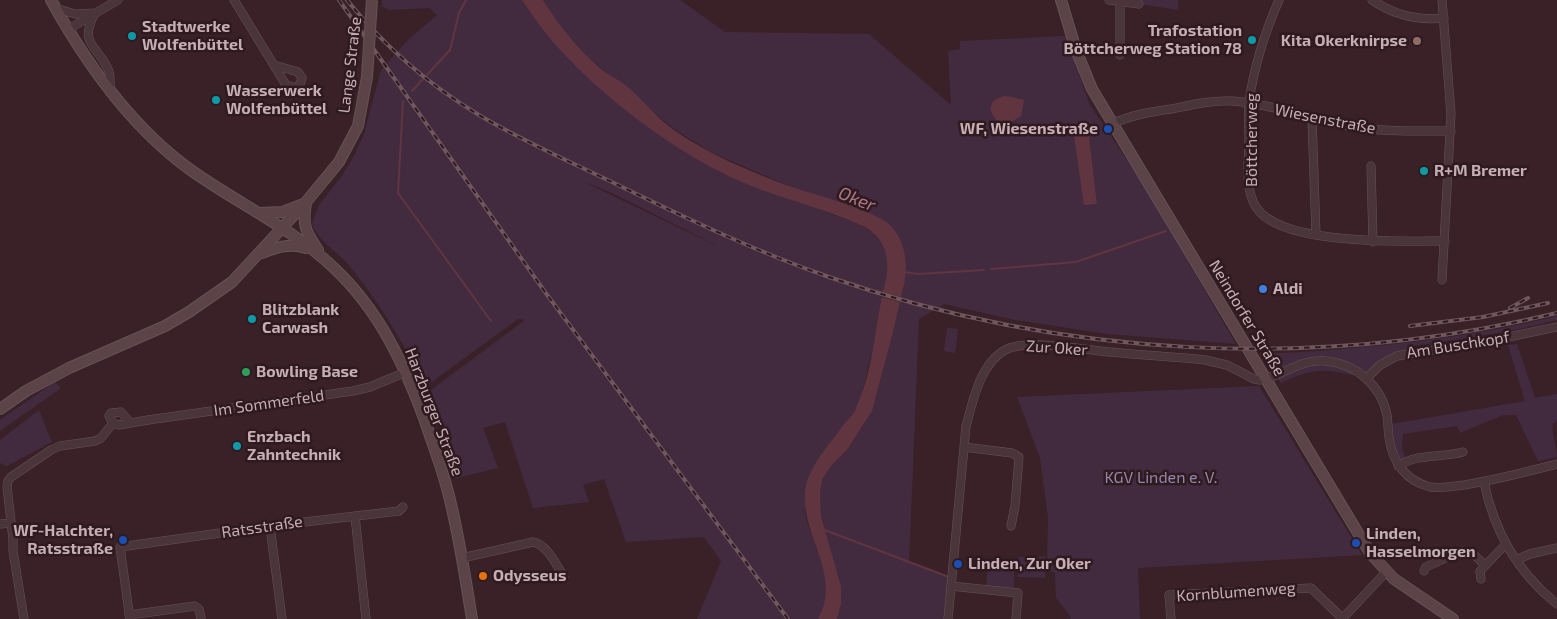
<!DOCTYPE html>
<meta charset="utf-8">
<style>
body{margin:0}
canvas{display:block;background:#392127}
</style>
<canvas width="1557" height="619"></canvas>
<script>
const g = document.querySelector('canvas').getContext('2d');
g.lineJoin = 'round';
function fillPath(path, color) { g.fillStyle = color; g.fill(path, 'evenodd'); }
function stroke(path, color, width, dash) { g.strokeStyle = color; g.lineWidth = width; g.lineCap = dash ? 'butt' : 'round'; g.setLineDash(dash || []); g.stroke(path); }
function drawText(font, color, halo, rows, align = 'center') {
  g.font = font + ' "Exo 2",sans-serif'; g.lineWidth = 5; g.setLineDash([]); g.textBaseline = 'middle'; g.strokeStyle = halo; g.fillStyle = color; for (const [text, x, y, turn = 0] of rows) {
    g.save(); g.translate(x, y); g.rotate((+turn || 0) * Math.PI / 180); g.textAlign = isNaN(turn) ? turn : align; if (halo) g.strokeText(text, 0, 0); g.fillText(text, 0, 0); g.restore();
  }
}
fillPath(new Path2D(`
 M382 0H522L544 31 570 60 601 89 676 145 721 173 750 185 824 211 860 225 872 232 884 246 888 262 886 281 873 347 861 398 855 411 823 454 808 479 805 492V512L808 525 826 576 827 593 825 608 818 619H697L721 561 704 537 626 542 604 479 583 485 589 502 533 508 505 422 483 428 498 468 453 479 431 390 525 320 518 319 429 384 423 383C403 341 377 299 347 263 335 250 318 240 312 224L319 205 342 176 355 154 364 134 381 70 408 40 437 15 429 8 389 10 382 6ZM580 180 612 193 716 245H715Z
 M543 0H680L725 32 869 34 951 105 948 51 960 49V41L1065 36 1090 105 1143 184 1236 344 1108 334 1015 320 944 304 919 319 909 562 949 577 945 619H837L841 604V586L821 516 820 492 823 478 831 466 847 450 863 426 875 401 904 287 901 242 787 185 713 153 674 129 589 58 559 26ZM1003 96 1004 123 997 121C991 113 989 109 994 100ZM1089 136 1097 204 1074 137Z
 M1126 0H1178V10L1126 2Z
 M1557 316V320C1509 333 1460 339 1412 346L1408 353 1397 356 1367 378C1327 370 1319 365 1281 383L1265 354C1363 349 1461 340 1557 316Z
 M947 328 958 329 955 353 944 351Z
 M1517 344 1535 398 1557 394V421L1553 423C1551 435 1557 445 1557 457L1538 461 1516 415H1503L1460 433 1457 426 1403 434 1402 448 1406 461 1398 466 1392 441V424L1525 401 1508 345Z
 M55 382 61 388 0 431V420Z
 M1259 386 1362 555 1138 568 1140 619H1071L1068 613 1056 598 1055 573 1047 569 1048 517 1040 458 1017 397Z
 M39 410 52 442 7 466 0 463V440Z
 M1018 557H1046L1045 578 1018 577Z
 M988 562 1014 564V589L986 586Z`), '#422b3f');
fillPath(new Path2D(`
 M522 0H543C559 26 578 49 601 69 610 76 621 81 629 88 645 102 657 118 674 130 708 154 747 170 786 185 810 194 879 210 893 228 909 248 908 275 901 297L883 292C889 271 891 249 873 233 866 226 855 223 846 219 814 206 781 198 749 185 679 157 591 90 544 31 536 21 529 10 522 0Z
 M1003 96 1012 97 1024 100 1021 116 1011 122 997 121C991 113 988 109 994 100Z
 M1089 135 1097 204 1084 205 1074 136Z
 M882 297 900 302 892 336 872 411 847 450 831 466 823 478 820 492 821 516 841 586V604L837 619H818C843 576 801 537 805 491 808 466 831 443 845 423 849 418 854 414 856 408 872 374 874 334 882 297Z`), '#603540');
stroke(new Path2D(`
 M412 91 450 50 459 13 466 0
 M403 101 398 193 491 321
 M991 269 1076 262 1166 231
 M904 272 918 274 984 270
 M822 529 949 577`), '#603540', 2);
const street = new Path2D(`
 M234 0 286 85 295 88 300 84 302 78 298 72 274 65
 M1109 0 1139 4
 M1279 0C1265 32 1254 67 1249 102 1248 114 1249 127 1249 140 1249 160 1244 188 1256 207 1280 246 1403 241 1445 241
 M1372 0C1394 15 1417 21 1444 18
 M1120 2V55
 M55 8 75 14 96 13
 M94 15C79 44 97 45 108 69 111 75 110 83 110 89
 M69 29 118 0
 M1312 118 1316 235
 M1112 124C1131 115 1150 112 1171 109 1191 105 1211 100 1232 101 1271 104 1309 118 1348 126 1382 132 1416 131 1451 131
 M1371 166 1373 242
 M1442 280 1451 114 1442 0
 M1367 378 1380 365 1397 356 1499 339 1557 327
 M130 423 121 412 111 413 109 416 113 423 119 425 148 420 353 391 370 387 406 372
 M964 447 1012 453 1019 457 1015 506 1011 526
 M1398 466C1418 453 1441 458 1463 452
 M1484 482C1494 531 1518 573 1557 604
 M355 516 366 619
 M0 524 11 523
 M270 526 282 619
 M462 558 533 542C548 545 556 565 564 577
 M1516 560 1530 554 1557 548
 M1424 571 1426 567 1461 551 1472 553 1485 565
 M1481 579 1480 571 1506 544
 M951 586 1018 593 1016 619
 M129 615 195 606 199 609 201 619
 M24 619 13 551V539L7 487 8 481 11 477 51 450 60 446 95 441 101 438 113 423
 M130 619 120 547 270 526 399 511 403 507
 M948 619 966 426C973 401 980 364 1005 350 1026 338 1085 350 1110 352 1142 355 1174 357 1205 360L1227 365 1254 379 1260 380C1283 376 1299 359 1325 361 1355 363 1381 385 1387 415 1388 422 1388 430 1389 437 1392 462 1406 481 1430 487 1440 489 1453 486 1464 485 1496 480 1526 472 1557 464
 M1171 619 1169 595 1311 588 1343 619
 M1342 619 1386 572`);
const secondary = new Path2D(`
 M51 0C87 65 133 130 195 173 241 205 293 229 334 268 379 310 404 364 425 421 433 445 442 468 448 492 459 534 465 576 472 619
 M1061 0 1076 50 1092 89 1370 553 1394 579 1453 619
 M306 203C302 226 306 232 318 250
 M259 213 282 212 303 204
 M262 253C277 247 290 243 306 248
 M0 409 26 391 69 368 165 326 189 312 232 282 306 202 339 162 358 126 367 77`);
stroke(street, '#675257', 9);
stroke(secondary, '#675257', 12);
stroke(street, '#49353a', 8);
stroke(secondary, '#5c4348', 10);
const rail = new Path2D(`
 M339 0 545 292 788 619
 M347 0C384 46 429 85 479 115 524 142 573 163 620 186 688 219 757 252 829 277 1062 358 1317 371 1557 313
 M1510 308 1528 298
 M1410 326 1483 317 1548 303`);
stroke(rail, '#70565d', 4);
stroke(rail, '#2e1a1f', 2, [5.5]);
const secondaryBridge = new Path2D(`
 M367 77 372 0`);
stroke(secondaryBridge, '#675257', 12, []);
stroke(secondaryBridge, '#5c4348', 10);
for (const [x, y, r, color] of [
 [132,36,5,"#0f9aa8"],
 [1252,40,5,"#0f9aa8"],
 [1417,41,5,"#8d6e63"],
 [216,100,5,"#0f9aa8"],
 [1108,129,5,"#1a4fb4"],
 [1424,171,5,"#0f9aa8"],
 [1263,289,5,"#3f7fe0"],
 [252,319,5,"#0f9aa8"],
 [246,372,5,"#2e9e5b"],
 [237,446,5,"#0f9aa8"],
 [123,540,5,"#1a4fb4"],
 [1356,543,5,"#1a4fb4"],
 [958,564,5,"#1a4fb4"],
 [483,576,5,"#e8710a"]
]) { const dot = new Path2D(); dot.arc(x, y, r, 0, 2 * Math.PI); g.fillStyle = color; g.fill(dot); stroke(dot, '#2e1a1f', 2); }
drawText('bold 16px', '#c5afb4', '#2e1a1f', [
 ["Stadtwerke",142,27],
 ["Wolfenbüttel",142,45],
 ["Trafostation",1242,31,"right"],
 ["Böttcherweg Station 78",1242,49,"right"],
 ["Kita Okerknirpse",1407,41,"right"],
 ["Wasserwerk",226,91],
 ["Wolfenbüttel",226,109],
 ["WF, Wiesenstraße",1098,129,"right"],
 ["R+M Bremer",1434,171],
 ["Aldi",1273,289],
 ["Blitzblank",262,310],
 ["Carwash",262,328],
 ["Bowling Base",256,372],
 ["Enzbach",247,437],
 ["Zahntechnik",247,455],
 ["WF-Halchter,",113,531,"right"],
 ["Ratsstraße",113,549,"right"],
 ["Linden,",1366,534],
 ["Hasselmorgen",1366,552],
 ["Linden, Zur Oker",968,564],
 ["Odysseus",493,576]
], 'left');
drawText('16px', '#c5afb4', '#2e1a1f', [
 ["Lange Straße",350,65,-83],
 ["Wiesenstraße",1325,119,11],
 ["Böttcherweg",1252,140,-90],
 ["Neindorfer Straße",1247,318,59],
 ["Am Buschkopf",1458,345,-9],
 ["Zur Oker",1057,348,4],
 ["Im Sommerfeld",269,403,-8],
 ["Harzburger Straße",434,412,69],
 ["Ratsstraße",262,527,-8],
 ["Kornblumenweg",1236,592,-4]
]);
drawText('16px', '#9485ab', '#2e1a1f', [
 ["KGV Linden e. V.",1161,478]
]);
drawText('italic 18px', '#ae7786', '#2e1a1f', [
 ["Oker",857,199,22]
]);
</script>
